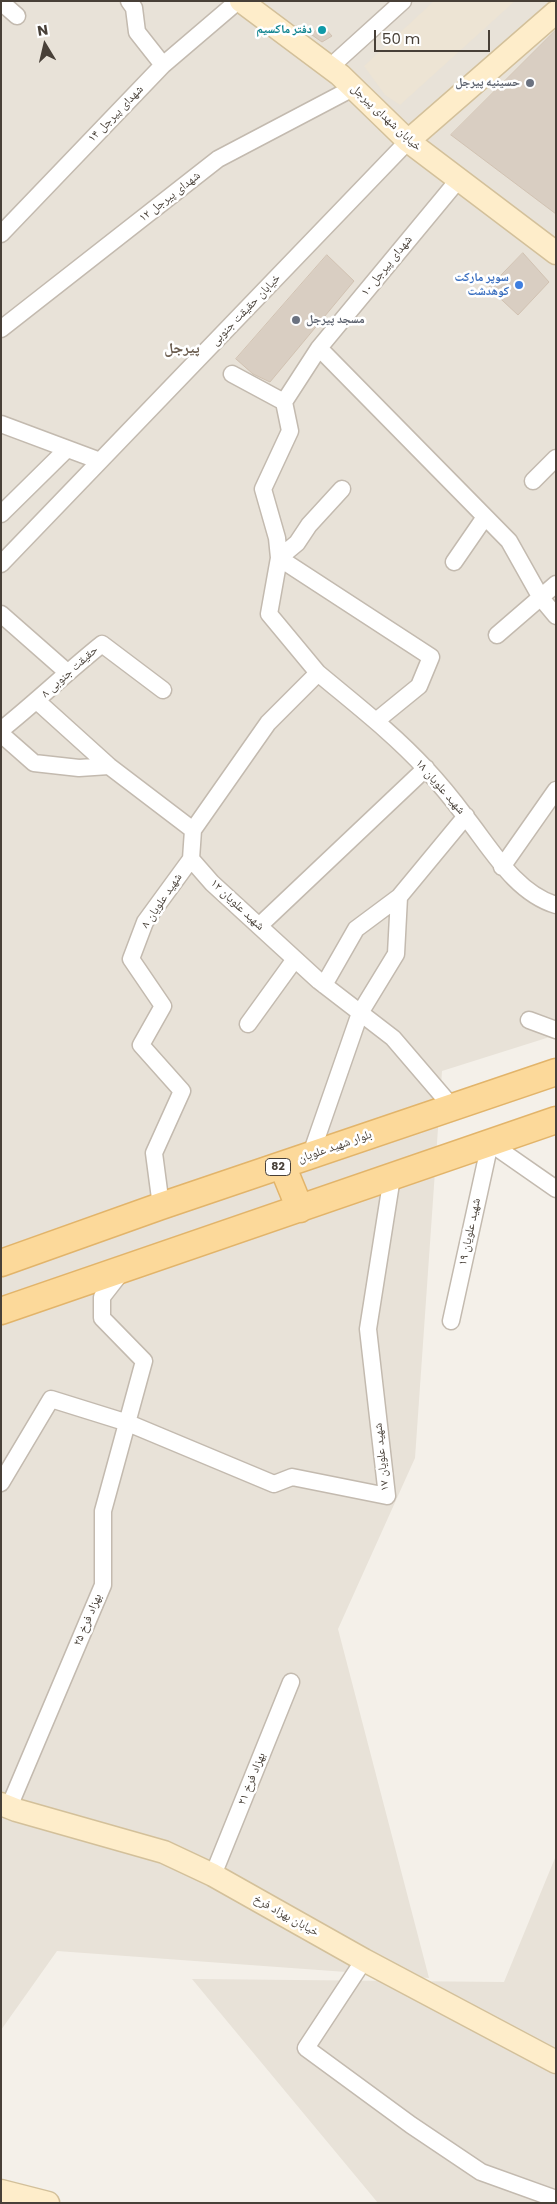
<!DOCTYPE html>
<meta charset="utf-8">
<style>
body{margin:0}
#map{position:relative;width:557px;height:2204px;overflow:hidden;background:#f4f0e9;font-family:Poppins,sans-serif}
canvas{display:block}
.frame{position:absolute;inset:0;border:2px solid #484038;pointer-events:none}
.north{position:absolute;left:20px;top:20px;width:50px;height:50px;-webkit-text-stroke:4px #fff;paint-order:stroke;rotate:351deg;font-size:14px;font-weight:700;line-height:20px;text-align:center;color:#484038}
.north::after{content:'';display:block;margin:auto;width:18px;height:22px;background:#484038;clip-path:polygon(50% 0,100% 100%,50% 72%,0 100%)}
.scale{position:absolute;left:374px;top:30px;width:116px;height:22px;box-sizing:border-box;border:2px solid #484038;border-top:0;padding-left:6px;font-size:15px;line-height:18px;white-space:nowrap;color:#484038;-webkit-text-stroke:4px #fff;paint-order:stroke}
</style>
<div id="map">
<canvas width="557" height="2204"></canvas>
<div class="frame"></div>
<div class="north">N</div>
<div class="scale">50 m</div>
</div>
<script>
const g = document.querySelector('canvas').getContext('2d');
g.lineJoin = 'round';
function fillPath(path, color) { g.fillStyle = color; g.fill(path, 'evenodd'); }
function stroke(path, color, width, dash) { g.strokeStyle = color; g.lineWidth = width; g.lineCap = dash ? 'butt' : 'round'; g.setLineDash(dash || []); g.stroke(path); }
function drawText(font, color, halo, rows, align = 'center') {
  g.font = font + ' Poppins,"Noto Naskh Arabic",sans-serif'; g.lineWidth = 5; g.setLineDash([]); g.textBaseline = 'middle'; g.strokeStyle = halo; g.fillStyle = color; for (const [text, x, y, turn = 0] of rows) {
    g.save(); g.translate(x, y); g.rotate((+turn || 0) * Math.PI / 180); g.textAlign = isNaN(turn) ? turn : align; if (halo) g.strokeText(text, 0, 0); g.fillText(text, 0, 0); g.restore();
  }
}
fillPath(new Path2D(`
 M1 1H556V1035L442 1071 415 1458 338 1629 429 1978 57 1951 1 2030Z
 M555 1858 556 2203H378L192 1979 504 1982Z`), '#e8e2d8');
fillPath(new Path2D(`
 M434 1H515L400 105 385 95 364 66Z`), '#ede4d4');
const building = new Path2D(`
 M322 25 332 36 322 42 312 35Z
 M556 30V214L451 135Z
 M523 253 549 282 518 315 489 288Z
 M327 255 354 281 270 382 253 374 236 359Z`);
fillPath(building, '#d9cec2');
stroke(building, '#d1c2b2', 1);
const street = new Path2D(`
 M129 1 134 8 137 32 163 65
 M1 2 17 16
 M329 68 403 1
 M1 234 163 65 238 1
 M1 329 218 159 353 88
 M319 348 509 541 541 598 556 616
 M232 374 284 402
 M1 424 100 461
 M533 481 556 458
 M342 489 309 525 297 543 279 558 431 657 419 686 376 721
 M1 514 67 449
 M454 562 485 517
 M1 564 408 141
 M1 614 67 672
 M497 635 556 584
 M318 673C355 704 394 734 426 769 440 784 453 800 465 816 490 847 515 893 556 905
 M37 701 109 766 193 830 191 859 212 883 319 981 393 1038 453 1108
 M1 730C36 702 67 672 102 644L163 690
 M1 734 34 763 79 768 109 766
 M193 830 268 723 318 673 269 614 279 558 277 538 263 489 290 431 284 402 319 348 459 179
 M502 867 556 790
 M259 926 426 768
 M324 985 356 929 399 897
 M529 1020 556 1030
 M248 1024 295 959
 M311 1154 360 1013 396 954 399 897 466 816
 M161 1206 154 1153 182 1091 141 1045 163 1006 131 959 145 922 191 859
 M451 1321 490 1143 556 1189
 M1 1483 51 1399 128 1423 274 1484 292 1477 387 1496 368 1329 392 1177
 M9 1807 103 1585V1511L144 1361 102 1318V1297L123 1270
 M213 1875 291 1682
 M364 1960 306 2048 411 2125 481 2172 556 2199`);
const secondary = new Path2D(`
 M241 1 340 75 408 141 556 253
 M408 141 556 12
 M1 1804 16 1810 164 1852 213 1875 364 1960 556 2062
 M1 2191 48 2203`);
const primary = new Path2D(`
 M282 1165 300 1209
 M1 1263 161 1206 556 1072
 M1 1311 556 1120`);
stroke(street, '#c3baaf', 19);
stroke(secondary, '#d3c09a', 25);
stroke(primary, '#e2b46a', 29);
stroke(street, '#fff', 16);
stroke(secondary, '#feedca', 22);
stroke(primary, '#fcd99a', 26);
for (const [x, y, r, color] of [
 [322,30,5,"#0f9aa8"],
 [530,83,5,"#6b7280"],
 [519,285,5,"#3f7fe0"],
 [296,320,5,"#6b7280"]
]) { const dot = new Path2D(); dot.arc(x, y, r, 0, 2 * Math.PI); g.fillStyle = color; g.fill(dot); stroke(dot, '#fff', 2); }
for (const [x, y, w] of [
 [278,1167,25]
]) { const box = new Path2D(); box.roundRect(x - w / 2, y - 8.5, w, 17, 4); g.fillStyle = '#fff'; g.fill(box); stroke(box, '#484038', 1); }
drawText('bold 11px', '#484038', null, [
 ["82",278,1167]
]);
drawText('bold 12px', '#0d838f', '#fff', [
 ["دفتر ماکسیم",312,30]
], 'right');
drawText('bold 12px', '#5b616d', '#fff', [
 ["حسینیه پیرجل",520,83],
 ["مسجد پیرجل",306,320,"left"]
], 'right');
drawText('12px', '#484038', '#fff', [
 ["شهدای پیرجل ۱۴",116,114,-46],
 ["خیابان شهدای پیرجل",386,118,43],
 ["شهدای پیرجل ۱۲",170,197,-38],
 ["شهدای پیرجل ۱۰",387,266,-51],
 ["خیابان حقیقت جنوبی",246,310,-46],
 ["حقیقت جنوبی ۸",70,672,-42],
 ["شهید علویان ۱۸",440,787,49],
 ["شهید علویان ۸",162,901,-56],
 ["شهید علویان ۱۲",237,905,43],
 ["بلوار شهید علویان",335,1147,-19],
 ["شهید علویان ۱۹",470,1232,-78],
 ["شهید علویان ۱۷",382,1457,-96],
 ["بهزاد فرخ ۲۵",88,1620,-67],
 ["بهزاد فرخ ۲۱",252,1779,-68],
 ["خیابان بهزاد فرخ",286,1916,29]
]);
drawText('bold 12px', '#366cbe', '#fff', [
 ["سوپر مارکت",509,278],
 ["کوهدشت",509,292]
], 'right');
drawText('bold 15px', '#6b5d4f', '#fff', [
 ["پیرجل",182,349]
]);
</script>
